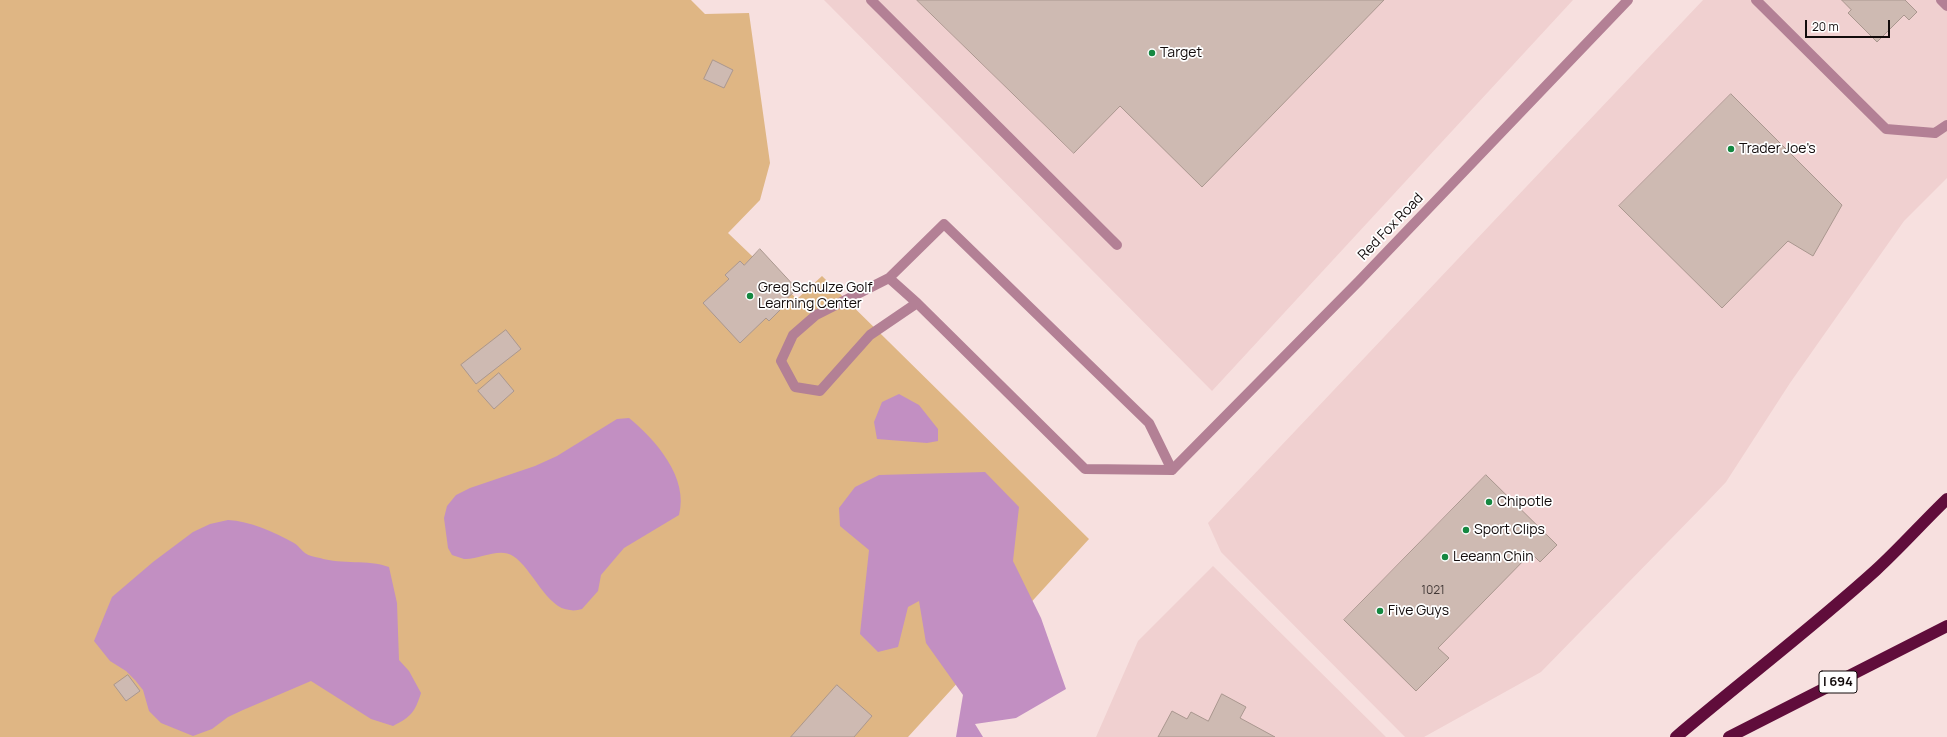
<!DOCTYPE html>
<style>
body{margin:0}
#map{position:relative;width:1947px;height:737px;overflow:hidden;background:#f7e0df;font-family:Manrope,sans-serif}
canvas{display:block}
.scale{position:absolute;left:1805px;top:20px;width:85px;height:18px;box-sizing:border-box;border:2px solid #120b0b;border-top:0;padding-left:5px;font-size:12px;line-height:14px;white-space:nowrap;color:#120b0b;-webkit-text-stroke:3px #fff;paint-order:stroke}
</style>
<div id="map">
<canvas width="1947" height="737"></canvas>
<div class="scale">20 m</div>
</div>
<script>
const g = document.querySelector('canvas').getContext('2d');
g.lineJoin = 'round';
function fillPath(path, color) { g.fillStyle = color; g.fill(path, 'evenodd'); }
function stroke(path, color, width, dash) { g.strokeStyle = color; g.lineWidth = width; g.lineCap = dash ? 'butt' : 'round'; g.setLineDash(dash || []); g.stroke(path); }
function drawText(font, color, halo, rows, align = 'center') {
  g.font = font + ' Manrope,sans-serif'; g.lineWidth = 3.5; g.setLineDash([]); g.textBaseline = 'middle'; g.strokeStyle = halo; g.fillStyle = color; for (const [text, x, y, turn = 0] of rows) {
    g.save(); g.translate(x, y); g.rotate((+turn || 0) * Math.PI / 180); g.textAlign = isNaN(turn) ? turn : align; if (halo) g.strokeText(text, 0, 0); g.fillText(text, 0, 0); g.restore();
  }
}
fillPath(new Path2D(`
 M824 0H1573L1212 391Z
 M1703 0H1947V178L1904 221 1790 383 1726 482 1707 502 1541 672 1424 737H1405L1221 552 1208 523Z
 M1213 566 1386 737H1096L1138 641Z`), '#f0d0d0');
fillPath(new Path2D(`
 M0 0H691L705 14 749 13 770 163 760 200 728 233 797 299 822 276 1089 539 908 737H0Z`), '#dfb684');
fillPath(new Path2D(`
 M899 394 919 405 938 429V441L927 443 877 439 874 422 882 402Z
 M629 418C656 440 689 478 679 515L624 548 601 575 598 591 582 609C578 610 574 611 570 610 547 609 532 568 513 556 499 547 479 560 464 559 460 558 456 556 452 555L448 548 444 518 447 506 456 495 470 488 535 466 557 456 617 419Z
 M985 472 1019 507 1013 561 1041 618 1066 689 1016 718 975 724 983 737H956L963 695 926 643 919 601 908 607 898 647 878 652 860 634 869 550 840 526 839 508 855 487 879 475Z
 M228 520C249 521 275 532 294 543 298 545 301 550 305 553 309 556 315 557 320 558 343 565 367 559 389 567L397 603 399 660 409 671 421 693C415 712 411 717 393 726L371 719 311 681 243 710 228 717 212 729 193 736 161 723 149 711 143 690 135 680 126 671 110 661 94 641 112 597 153 562 193 532 210 524Z`), '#c28fc2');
const building = new Path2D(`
 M917 0H1384L1202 187 1120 106 1074 153Z
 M1842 0H1905L1917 12 1909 20 1904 15 1877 42 1848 13 1851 10Z
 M713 60 733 70 724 88 704 79Z
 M1731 94 1842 205 1813 256 1788 241 1722 308 1619 206Z
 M760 249 797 289 781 304 783 307 769 321 766 318 740 343 703 303 729 279 725 275 740 261 744 265Z
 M506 330 521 349 476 384 461 365Z
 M499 373 514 391 494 409 478 391Z
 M1486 475 1557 545 1540 562 1531 553 1438 648 1449 658 1416 691 1344 620Z
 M128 675 140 691 126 701 114 685Z
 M837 685 872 716 854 737H791Z
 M1222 694 1246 707 1240 718 1275 737H1158L1172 711 1187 719 1191 712 1208 721Z`);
fillPath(building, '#cebab2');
stroke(building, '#aa978f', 1);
stroke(new Path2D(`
 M871 0 1117 245
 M1756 0 1886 129 1935 133 1947 125
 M1941 0 1947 6
 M944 224 1149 423 1172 470 1085 469 917 303 889 278Z
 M889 278 816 315 793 335 781 361 795 387 820 391 870 335 917 303`), '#b38095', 10);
stroke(new Path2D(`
 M1172 470 1359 281 1628 0`), '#b38095', 10);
stroke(new Path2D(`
 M1676 737C1742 681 1812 628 1876 570 1901 547 1923 522 1947 499
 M1729 737 1947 626`), '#600d3b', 12);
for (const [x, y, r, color] of [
 [1152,53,4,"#158841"],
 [1731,149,4,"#158841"],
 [750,296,4,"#158841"],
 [1489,502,4,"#158841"],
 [1466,530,4,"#158841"],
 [1445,557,4,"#158841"],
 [1380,611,4,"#158841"]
]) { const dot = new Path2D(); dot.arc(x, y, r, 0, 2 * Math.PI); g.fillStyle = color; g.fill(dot); stroke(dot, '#fff', 1.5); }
drawText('12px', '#413735', null, [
 ["1021",1433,591]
]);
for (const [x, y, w] of [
 [1838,682,38]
]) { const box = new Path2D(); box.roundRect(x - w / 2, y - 11, w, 22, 3); g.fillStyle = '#fff'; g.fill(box); stroke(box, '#120b0b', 1); }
drawText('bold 13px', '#120b0b', null, [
 ["I 694",1838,682]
]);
drawText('14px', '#120b0b', '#fff', [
 ["Target",1160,53],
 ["Trader Joe's",1739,149],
 ["Greg Schulze Golf",758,288],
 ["Learning Center",758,304],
 ["Chipotle",1497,502],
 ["Sport Clips",1474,530],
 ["Leeann Chin",1453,557],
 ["Five Guys",1388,611]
], 'left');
drawText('14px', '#120b0b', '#fff', [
 ["Red Fox Road",1391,227,-46]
]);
</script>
